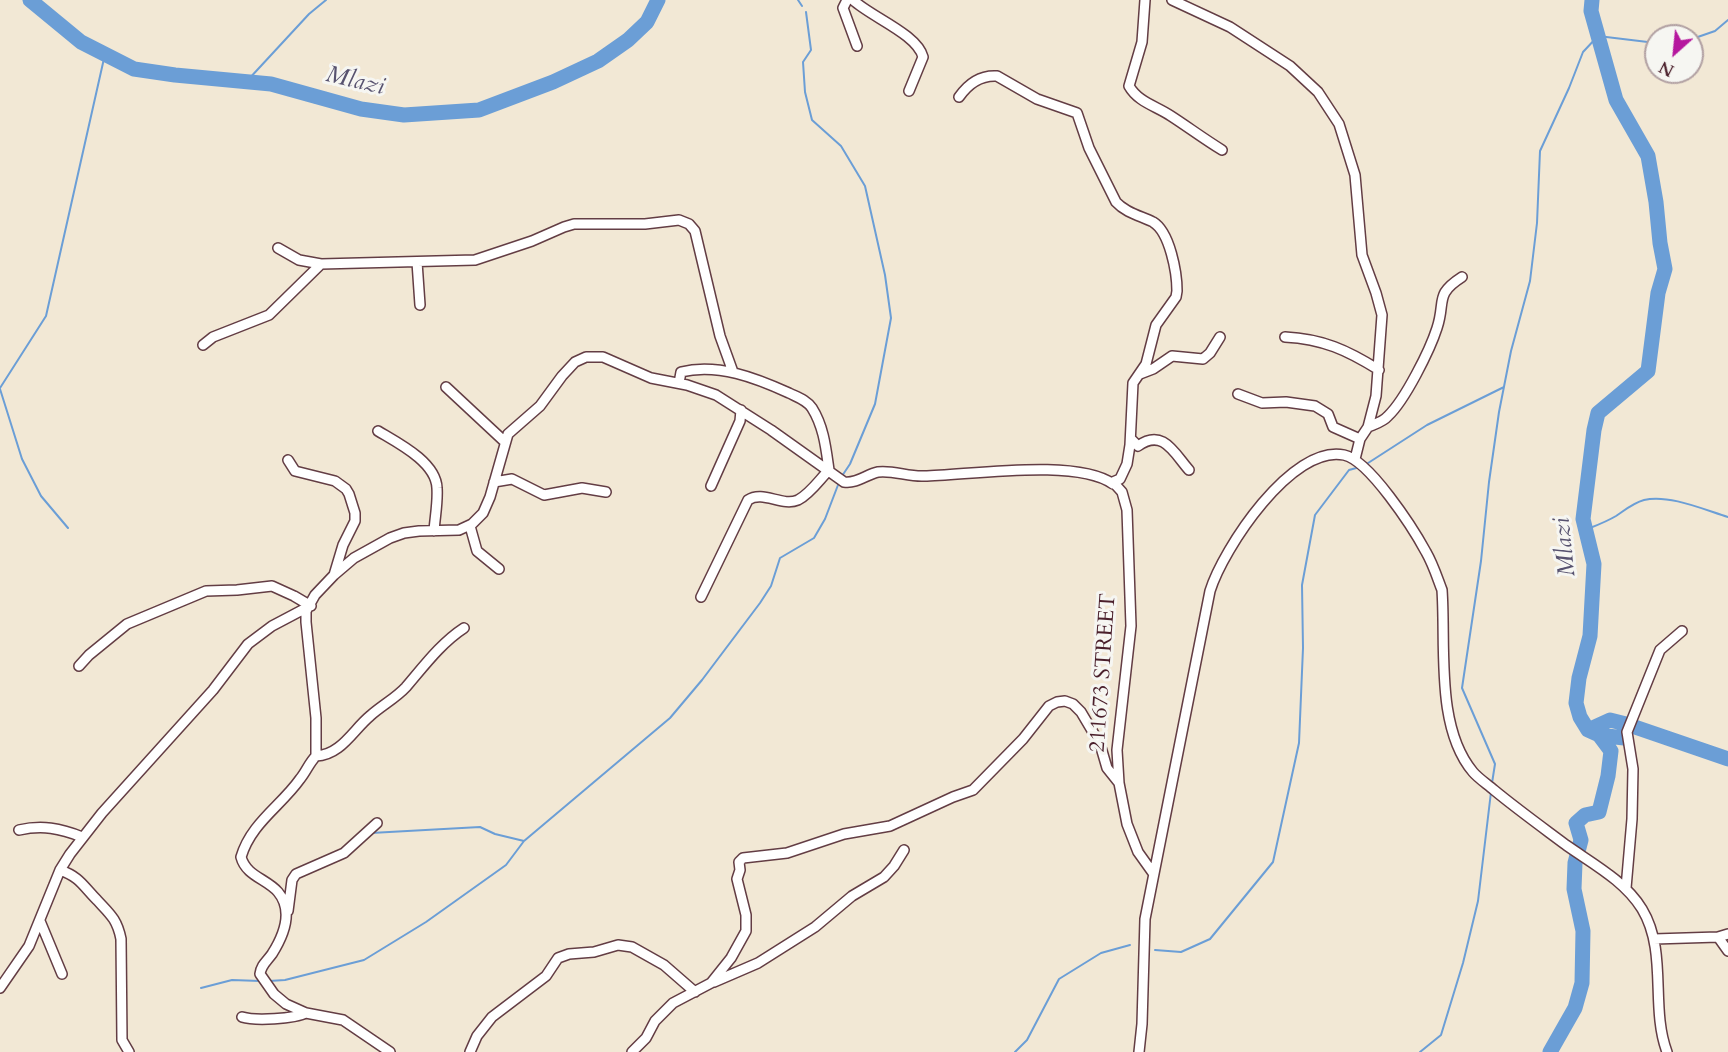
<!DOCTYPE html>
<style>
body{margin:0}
#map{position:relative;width:1728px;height:1052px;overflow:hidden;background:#f2e8d5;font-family:Cardo,serif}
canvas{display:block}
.north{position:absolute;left:1644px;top:24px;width:60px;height:60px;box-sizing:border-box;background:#f6f6f2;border:2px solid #b1a0a2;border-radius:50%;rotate:207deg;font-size:16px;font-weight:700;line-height:24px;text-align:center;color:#4a1f2b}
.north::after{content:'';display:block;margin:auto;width:21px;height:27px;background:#b5179e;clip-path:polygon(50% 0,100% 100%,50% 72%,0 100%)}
</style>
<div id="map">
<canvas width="1728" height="1052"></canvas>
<div class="north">N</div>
</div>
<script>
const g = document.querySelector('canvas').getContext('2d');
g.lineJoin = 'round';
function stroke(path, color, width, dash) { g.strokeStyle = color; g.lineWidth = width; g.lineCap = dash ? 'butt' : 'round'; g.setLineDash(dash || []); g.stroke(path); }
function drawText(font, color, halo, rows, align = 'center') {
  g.font = font + ' Cardo,serif'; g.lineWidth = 6; g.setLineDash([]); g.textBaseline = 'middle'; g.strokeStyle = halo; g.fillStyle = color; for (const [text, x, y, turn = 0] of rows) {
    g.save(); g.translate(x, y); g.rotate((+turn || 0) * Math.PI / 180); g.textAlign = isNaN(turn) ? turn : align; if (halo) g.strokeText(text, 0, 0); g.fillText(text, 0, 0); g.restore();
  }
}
stroke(new Path2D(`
 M798 0 802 6
 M806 12 811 50 803 62 805 92 812 120 841 146 865 186 885 275 891 318 875 404 850 464 842 476
 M1692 39 1715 31 1728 20
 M247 81 309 14 326 0
 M0 388 46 316 105 54
 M0 389 22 459 41 496 68 528
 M1365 465 1427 425 1504 387
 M1585 530C1595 526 1606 522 1616 516 1625 510 1633 503 1644 500 1669 494 1705 510 1728 517
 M1492 783 1495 764 1462 688 1481 561 1489 482 1499 412 1511 351 1530 281 1537 223 1540 151 1569 88 1583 52 1598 36 1656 43
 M371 833 480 827 495 834 524 841
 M1155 950 1181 952 1210 939 1273 862 1299 743 1303 648 1302 585 1315 515 1349 470 1360 467
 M269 981 285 980 364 960 426 922 506 865 524 841 670 718 702 680 760 603 771 586 780 558 814 538 825 519 838 485
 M201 988 232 980 260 981
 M1015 1052 1027 1040 1059 979 1101 953 1130 945
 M1420 1052 1441 1035 1463 963 1478 901 1491 792`), '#6b9ed6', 2);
stroke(new Path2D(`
 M30 0 81 42 134 69 175 75 271 84 361 109 404 115 479 110 553 82 598 61 628 40 647 22 658 0
 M1632 726 1728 759
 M1588 730 1610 720 1626 724
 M1599 735 1624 738
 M1550 1052 1575 1008 1582 983 1583 931 1574 889 1575 863 1581 840 1576 823 1585 815 1599 812 1608 776 1611 751 1599 735 1588 730 1580 717 1576 703 1579 678 1590 636 1594 564 1583 519 1594 430 1598 413 1648 371 1658 293 1665 269 1660 243 1656 202 1648 156 1616 100 1591 11 1592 0`), '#6b9ed6', 15);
const minor = new Path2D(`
 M847 0 843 8 857 46
 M853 0C871 17 917 34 923 57L909 91
 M1145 0 1142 42 1129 86C1138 102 1156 106 1171 116 1188 127 1204 139 1222 150
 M1172 0 1230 27 1290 66 1318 92 1339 124 1355 175 1362 255 1376 293 1382 315 1376 396 1368 427 1360 439 1355 459
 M959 97C968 84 981 75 997 76L1037 99 1077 113 1089 148 1116 202C1126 213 1141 216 1153 222 1170 232 1177 273 1177 291L1176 297 1156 325 1146 364 1133 383 1130 445 1127 464 1120 479 1113 482
 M278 248 299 260 321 264 475 260 532 241 564 227 574 224H645L679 220 689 224 695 231 720 336 733 372
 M417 262 420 305
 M1285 337C1323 339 1347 350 1379 370
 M203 345 213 337 269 315 321 264
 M1140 374 1153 369 1172 356 1203 359 1210 353 1220 337
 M679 383 681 372C718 363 756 378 789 393 797 397 807 400 812 408 824 427 826 449 829 470 820 479 810 494 798 500 782 507 763 490 748 500L701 597
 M446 387 505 442
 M1238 394 1262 403 1286 402 1315 406 1328 414 1333 427 1360 439
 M1368 427C1375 424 1383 422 1388 416 1405 400 1430 350 1437 328 1446 301 1434 295 1462 277
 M378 431C398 443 436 462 437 488 438 502 435 517 434 531
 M1131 439 1138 446C1163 428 1174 453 1189 470
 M288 460 295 471 335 481 346 489 349 494 355 513V521L343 545 334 575
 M494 482 512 479 544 495 582 488 606 492
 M711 486 740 421 741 410
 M470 526 477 551 499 569
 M79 666 89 655 127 624 206 591 237 590 272 586 294 596 311 606
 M316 756C341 755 353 730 370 716 381 706 396 698 406 687 424 666 441 643 464 628
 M19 830C42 825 60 828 82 837
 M60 870C80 877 83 886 97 900 110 914 117 919 121 939L122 1040 129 1052
 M1626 888 1632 819 1633 769 1627 732 1660 650 1682 631
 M288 911 292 880 296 874 344 853 377 823
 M40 921 62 974
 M1718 937 1728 951
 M1654 939 1718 937 1728 934
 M714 982 758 963 815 927 852 896 884 877 894 866 904 850
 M0 988 29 946 60 870 70 854 102 813 213 690 248 644 272 626 308 607
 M242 1017C255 1021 294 1019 306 1013
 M390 1052 343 1020 306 1013 286 1004 274 994 260 974C261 965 267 961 272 954 284 935 294 911 278 892 267 879 246 876 241 857 251 823 281 806 300 779 306 772 309 763 316 756V718L306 622V611L315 595 334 575 354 558 390 538 404 533 419 531 459 530 472 524 483 513 490 497 508 434 540 406 562 376 575 362 586 357H603L651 378 687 385 716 395 771 430 844 482C857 484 867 474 878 472 893 470 909 477 924 476 970 475 1077 458 1113 484V482L1122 492 1127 510 1131 626 1117 750 1119 783
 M470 1052 477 1036 492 1017 546 976 558 958 569 954 594 952 618 945 632 947 664 965 695 992
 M632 1052 646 1038 655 1021 673 1003 711 983 731 958 746 931V915L737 879 740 870 739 862 743 858 787 853 844 834 890 826 953 797 973 790 1023 739 1049 706 1057 702 1065 701 1073 704 1081 712 1100 744 1107 768 1119 783 1127 824 1138 852 1153 873
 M1139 1052 1142 1024 1145 919 1210 591C1223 549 1292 444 1344 455 1369 460 1413 528 1426 552 1433 564 1437 577 1442 590 1446 645 1435 727 1473 772 1478 778 1487 784 1494 790 1517 809 1542 827 1566 845 1593 864 1625 881 1642 909 1668 952 1650 1007 1667 1052`);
stroke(minor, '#633d44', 12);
stroke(minor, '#fff', 9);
drawText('22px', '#4a1f2b', '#f6f6f2', [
 ["211673 STREET",1104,673,-86]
]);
drawText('italic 24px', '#57526f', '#f6f6f2', [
 ["Mlazi",355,82,13],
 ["Mlazi",1566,547,-96]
]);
</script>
